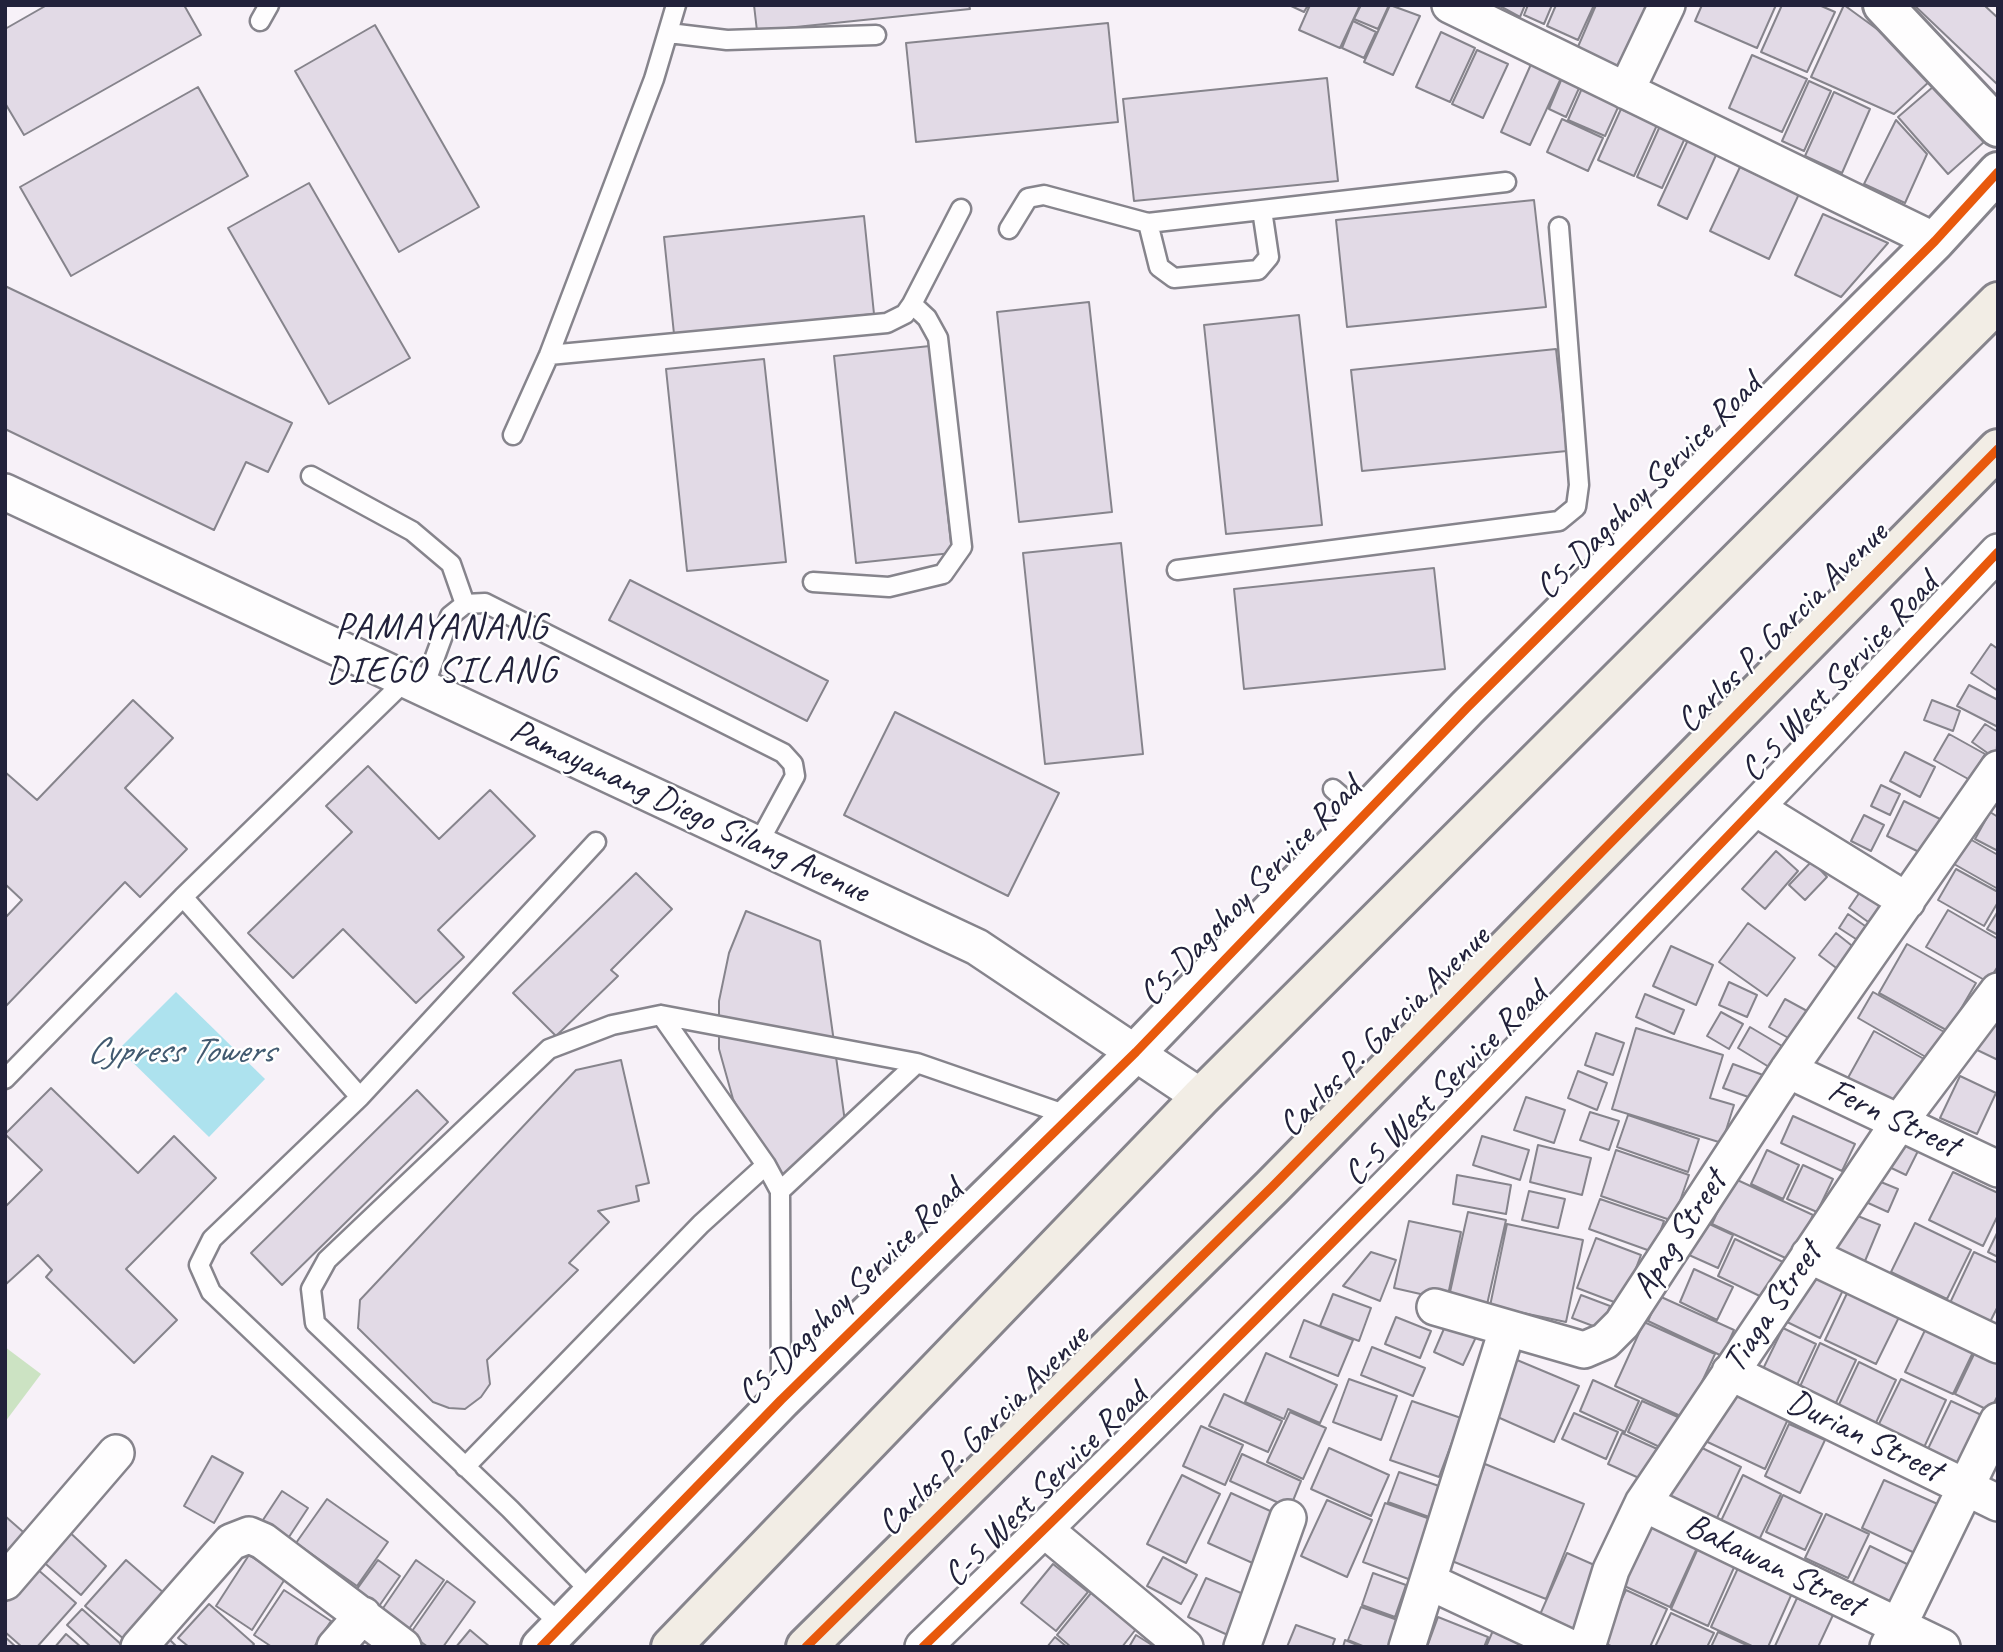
<!DOCTYPE html>
<style>
body{margin:0}
#map{position:relative;width:2003px;height:1652px;overflow:hidden;background:#f7f1f8;font-family:Caveat,sans-serif}
canvas{display:block}
.frame{position:absolute;inset:0;border:7px solid #22223b;pointer-events:none}
</style>
<div id="map">
<canvas width="2003" height="1652"></canvas>
<div class="frame"></div>
</div>
<script>
const g = document.querySelector('canvas').getContext('2d');
g.lineJoin = 'round';
function fillPath(path, color) { g.fillStyle = color; g.fill(path, 'evenodd'); }
function stroke(path, color, width, dash) { g.strokeStyle = color; g.lineWidth = width; g.lineCap = dash ? 'butt' : 'round'; g.setLineDash(dash || []); g.stroke(path); }
function drawText(font, color, halo, rows, align = 'center') {
  g.font = font + ' Caveat,sans-serif'; g.lineWidth = 5; g.setLineDash([]); g.textBaseline = 'middle'; g.strokeStyle = halo; g.fillStyle = color; for (const [text, x, y, turn = 0] of rows) {
    g.save(); g.translate(x, y); g.rotate((+turn || 0) * Math.PI / 180); g.textAlign = isNaN(turn) ? turn : align; if (halo) g.strokeText(text, 0, 0); g.fillText(text, 0, 0); g.restore();
  }
}
fillPath(new Path2D(`
 M5 1347 41 1374 5 1422Z`), '#cce3c3');
fillPath(new Path2D(`
 M176 992 265 1079 209 1137 119 1049Z`), '#ade2ee');
const building = new Path2D(`
 M47 5H184L201 35 24 135 5 103V29Z
 M754 5H969L970 9 757 31Z
 M1289 5H1308L1304 12Z
 M1310 5H1360L1340 48 1299 30Z
 M1361 5H1389L1378 29 1354 19Z
 M1390 5 1420 16 1393 75 1364 62Z
 M1498 5H1525L1520 17Z
 M1528 5H1552L1544 24 1524 15Z
 M1556 5H1594L1578 40 1547 26Z
 M1596 5H1653L1624 70 1577 49Z
 M1702 5H1776L1757 48 1695 21Z
 M1782 5H1819L1835 12 1807 72 1761 52Z
 M1844 5 1892 40 1931 80 1894 114 1811 77Z
 M1914 5H1984L1998 18V85Z
 M1353 21 1376 32 1364 58 1342 48Z
 M1108 23 1118 122 916 142 906 43Z
 M375 25 479 207 399 252 295 71Z
 M1441 32 1475 48 1450 102 1416 87Z
 M1477 50 1508 64 1483 118 1452 104Z
 M1752 55 1807 79 1782 132 1729 108Z
 M1532 62 1562 76 1530 145 1501 132Z
 M1327 78 1338 181 1134 201 1123 99Z
 M1562 78 1580 86 1566 117 1549 109Z
 M1809 81 1831 91 1804 151 1782 141Z
 M1583 86 1620 103 1605 136 1568 120Z
 M1934 86 1984 142 1948 174 1898 117Z
 M198 87 248 176 71 276 20 187Z
 M1834 92 1870 109 1842 173 1805 156Z
 M1621 109 1657 125 1634 176 1598 160Z
 M1562 119 1603 138 1588 171 1547 152Z
 M1896 120 1927 154 1905 203 1864 184Z
 M1660 126 1685 138 1662 188 1637 177Z
 M1688 140 1717 153 1687 219 1658 205Z
 M1740 167 1799 194 1769 259 1710 231Z
 M309 183 410 358 329 404 228 228Z
 M1534 200 1546 307 1347 327 1336 220Z
 M1823 214 1888 243 1841 297 1795 275Z
 M864 216 874 314 674 334 664 237Z
 M5 286 292 423 268 472 246 462 214 530 5 429Z
 M1089 302 1112 512 1019 522 997 312Z
 M1299 315 1322 525 1226 534 1204 325Z
 M930 346 952 553 856 563 834 356Z
 M1556 349 1567 451 1362 471 1351 370Z
 M764 359 786 562 687 571 666 369Z
 M1121 543 1143 754 1045 764 1023 553Z
 M1434 568 1445 669 1244 689 1234 589Z
 M630 580 828 681 807 721 609 620Z
 M1991 644 1998 649V691L1971 673Z
 M1969 685 1998 700V727L1957 706Z
 M133 700 173 738 125 788 187 849 140 897 125 882 5 1007V918L22 900 5 884V772L37 800Z
 M1932 700 1960 711 1953 731 1924 720Z
 M895 712 1059 793 1008 896 844 815Z
 M1985 724 1998 732 1996 759 1972 742Z
 M1949 734 1985 754 1970 780 1934 760Z
 M1905 752 1935 767 1920 797 1890 781Z
 M368 766 439 839 490 790 535 836 438 930 464 957 416 1003 343 929 293 978 248 933 352 832 326 806Z
 M1881 785 1900 794 1890 815 1871 806Z
 M1904 801 1942 820 1925 855 1887 836Z
 M1990 812 1998 817V851L1975 839Z
 M1864 815 1884 825 1871 851 1851 841Z
 M1968 838 1998 855V889L1954 864Z
 M1776 851 1798 871 1765 909 1742 889Z
 M1812 861 1827 877 1805 900 1789 885Z
 M1956 869 1998 892V902L1984 926 1938 900Z
 M636 873 672 909 611 970 618 976 556 1036 513 993Z
 M1864 886 1891 905 1875 927 1849 908Z
 M1948 910 1998 939V966L1988 982 1926 947Z
 M746 911 820 941 846 1129 785 1178 755 1141 733 1099 719 1049V1001L729 953Z
 M1998 911V935L1987 929Z
 M1848 914 1868 928 1859 941 1839 928Z
 M1748 923 1795 958 1767 996 1719 962Z
 M1836 933 1856 949 1839 970 1819 955Z
 M1907 944 1976 983 1948 1031 1879 993Z
 M1671 946 1713 965 1696 1005 1653 986Z
 M1729 982 1757 995 1747 1017 1719 1005Z
 M1873 992 1946 1033 1931 1060 1858 1018Z
 M1645 994 1684 1010 1674 1034 1636 1017Z
 M1785 999 1809 1012 1792 1040 1769 1027Z
 M1998 1006V1060L1971 1047Z
 M1721 1012 1743 1024 1729 1049 1707 1036Z
 M1750 1027 1782 1046 1769 1067 1738 1048Z
 M1636 1028 1723 1055 1710 1098 1734 1105 1722 1143 1612 1109Z
 M1874 1031 1924 1059 1894 1112 1844 1085Z
 M1596 1033 1624 1043 1613 1075 1585 1065Z
 M621 1060 649 1183 636 1186 639 1201 598 1211 609 1222 569 1263 578 1270 487 1360 490 1384 481 1397 465 1409 449 1408 433 1402 358 1328 360 1300 576 1070Z
 M1733 1064 1763 1075 1754 1099 1723 1088Z
 M1578 1071 1607 1083 1597 1110 1568 1098Z
 M1960 1076 1996 1093 1977 1134 1940 1118Z
 M51 1088 138 1173 174 1136 216 1178 126 1269 177 1320 134 1363 46 1277 52 1270 38 1255 5 1285V1207L42 1170 5 1134Z
 M417 1090 448 1122 282 1285 251 1253Z
 M1526 1097 1565 1110 1554 1143 1514 1130Z
 M1590 1112 1619 1121 1609 1150 1580 1140Z
 M1628 1115 1699 1139 1688 1172 1617 1147Z
 M1793 1116 1855 1144 1842 1171 1781 1143Z
 M1482 1136 1529 1150 1520 1180 1473 1165Z
 M1896 1138 1919 1149 1906 1175 1883 1164Z
 M1538 1145 1591 1158 1582 1195 1530 1182Z
 M1616 1150 1689 1175 1673 1221 1601 1196Z
 M1767 1150 1799 1165 1783 1199 1751 1184Z
 M1803 1165 1833 1179 1817 1212 1787 1199Z
 M1953 1172 1998 1193V1215L1983 1246 1929 1220Z
 M1457 1175 1511 1185 1506 1214 1453 1204Z
 M1733 1178 1813 1215 1792 1261 1712 1224Z
 M1876 1180 1898 1189 1888 1212 1866 1202Z
 M1529 1191 1565 1199 1558 1228 1522 1220Z
 M1600 1199 1664 1221 1653 1252 1589 1229Z
 M1468 1212 1506 1220 1486 1309 1448 1301Z
 M1848 1212 1880 1225 1865 1261 1833 1248Z
 M1409 1221 1461 1232 1447 1300 1394 1288Z
 M1705 1222 1733 1235 1718 1268 1689 1255Z
 M1915 1223 1971 1250 1947 1299 1891 1272Z
 M1507 1224 1583 1240 1566 1322 1490 1306Z
 M1998 1231V1257L1988 1252Z
 M1596 1238 1641 1255 1622 1305 1577 1288Z
 M1735 1239 1783 1262 1766 1299 1718 1276Z
 M1371 1252 1396 1260 1380 1301 1343 1286Z
 M1974 1252 1998 1263V1306L1989 1324 1949 1305Z
 M1694 1269 1733 1287 1717 1320 1680 1302Z
 M1810 1270 1845 1286 1820 1338 1785 1321Z
 M1850 1287 1902 1311 1876 1364 1825 1340Z
 M1333 1294 1371 1308 1359 1341 1320 1326Z
 M1581 1295 1610 1306 1601 1329 1572 1318Z
 M1659 1296 1734 1330 1722 1356 1648 1321Z
 M1396 1317 1431 1331 1420 1358 1385 1344Z
 M1304 1320 1353 1340 1338 1376 1290 1357Z
 M1644 1322 1715 1354 1685 1418 1615 1386Z
 M1446 1324 1476 1337 1463 1365 1434 1352Z
 M1928 1324 1976 1346 1953 1394 1905 1372Z
 M1783 1328 1816 1344 1795 1389 1761 1373Z
 M1820 1343 1856 1360 1833 1409 1797 1393Z
 M1372 1347 1425 1368 1413 1396 1361 1375Z
 M1977 1348 1998 1358V1395L1990 1411 1955 1394Z
 M1266 1353 1337 1385 1320 1423 1288 1409 1284 1419 1245 1402Z
 M1517 1360 1579 1386 1554 1442 1493 1415Z
 M1859 1362 1896 1380 1872 1431 1835 1413Z
 M1349 1379 1397 1396 1381 1440 1333 1422Z
 M1901 1379 1946 1400 1920 1456 1874 1434Z
 M1593 1380 1639 1401 1625 1432 1580 1411Z
 M1724 1387 1789 1417 1765 1469 1699 1438Z
 M1224 1394 1282 1421 1268 1452 1209 1426Z
 M1412 1401 1461 1418 1439 1477 1390 1460Z
 M1642 1401 1680 1418 1666 1450 1628 1432Z
 M1951 1401 1988 1418 1962 1472 1925 1455Z
 M1290 1412 1326 1428 1303 1479 1267 1462Z
 M1574 1413 1618 1432 1606 1459 1562 1439Z
 M1789 1424 1825 1440 1800 1493 1765 1476Z
 M1201 1426 1243 1445 1225 1485 1183 1466Z
 M1622 1433 1664 1452 1650 1483 1608 1464Z
 M1694 1444 1741 1467 1716 1520 1668 1498Z
 M1329 1448 1389 1475 1371 1516 1311 1489Z
 M1242 1454 1301 1481 1290 1508 1230 1481Z
 M212 1456 243 1473 214 1523 184 1506Z
 M1485 1464 1584 1504 1546 1599 1447 1559Z
 M1399 1472 1439 1486 1429 1517 1388 1502Z
 M1182 1475 1220 1494 1186 1563 1147 1544Z
 M1743 1475 1781 1494 1759 1540 1720 1523Z
 M1884 1480 1942 1506 1919 1555 1862 1528Z
 M282 1491 308 1508 287 1540 261 1523Z
 M1231 1493 1279 1515 1257 1565 1208 1543Z
 M1783 1495 1822 1514 1805 1550 1766 1532Z
 M327 1499 388 1542 357 1586 296 1543Z
 M1327 1500 1372 1520 1347 1577 1301 1556Z
 M1385 1503 1433 1520 1411 1580 1363 1562Z
 M1826 1514 1869 1534 1848 1578 1805 1558Z
 M5 1516 30 1538 5 1566Z
 M1647 1525 1697 1548 1670 1607 1620 1584Z
 M65 1528 106 1566 81 1595 39 1558Z
 M1699 1546 1736 1563 1708 1626 1671 1609Z
 M1870 1546 1913 1567 1895 1606 1851 1586Z
 M1567 1553 1608 1571 1576 1644 1535 1626Z
 M249 1555 285 1579 252 1630 216 1606Z
 M1163 1557 1197 1575 1181 1604 1147 1586Z
 M126 1560 173 1601 132 1646 85 1606Z
 M378 1560 400 1576 375 1612 352 1596Z
 M416 1560 444 1580 406 1633 379 1614Z
 M1053 1564 1088 1592 1056 1631 1021 1603Z
 M1739 1566 1793 1591 1768 1647H1754L1711 1627Z
 M36 1568 76 1603 37 1647H22L5 1632V1603Z
 M1373 1573 1406 1585 1395 1617 1362 1605Z
 M1206 1578 1248 1596 1230 1636 1188 1617Z
 M447 1581 475 1602 443 1647H428L410 1634Z
 M284 1590 331 1621 314 1647H272L254 1635Z
 M1626 1590 1667 1609 1650 1647H1613L1602 1642Z
 M1091 1593 1136 1629 1122 1647H1071L1057 1635Z
 M1797 1598 1833 1615 1818 1647 1775 1646Z
 M209 1604 254 1644 251 1647H189L178 1638Z
 M1361 1607 1406 1623 1397 1647H1365L1348 1640Z
 M82 1609 124 1647H91L67 1625Z
 M1671 1613 1714 1633 1707 1647H1655Z
 M1438 1617 1488 1637 1484 1647H1427Z
 M1497 1621 1558 1647H1486Z
 M1296 1625 1335 1639 1332 1647H1287Z
 M470 1630 490 1647H456Z
 M1718 1632 1751 1647H1711Z
 M66 1634 81 1647H55Z
 M1136 1635 1155 1647H1129Z
 M5 1637 16 1647H5Z
 M1055 1637 1067 1647H1047Z
 M169 1639 177 1647H162Z
 M1345 1640 1362 1647H1343Z`);
fillPath(building, '#e2dae6');
stroke(building, '#86848c', 2);
const service = new Path2D(`
 M260 21 269 5
 M669 33 727 40 876 35
 M1148 223 1159 267 1174 278 1258 270 1269 257 1262 210
 M1009 229 1028 198 1044 195 1148 223 1506 182
 M549 355 887 323 905 314 912 304 961 209
 M513 435 549 355 654 79 676 5
 M311 476 412 531 451 564 465 604
 M1177 570 1559 521 1576 507 1579 485 1559 227
 M813 582 889 587 943 574 962 547 938 338 927 318 912 304
 M424 687 450 616 465 604 485 603 783 753 793 764 795 776 758 844
 M1333 789 1363 815
 M183 897 360 1097
 M661 1015 766 1165
 M5 1079 183 897 406 680
 M780 1191 917 1063 1070 1116
 M465 1467 701 1224 766 1165 780 1191 781 1396
 M592 1593 510 1509 315 1323 311 1289 327 1260 549 1049 612 1025 661 1015 917 1063
 M561 1625 211 1292 199 1265 212 1239 360 1097 596 842`);
const minor = new Path2D(`
 M1450 5 1935 241
 M1626 91 1667 5
 M5 492 977 947 1201 1097
 M1756 808 1907 901
 M1788 1070 1998 1169
 M1809 1255 1998 1345
 M1435 1307 1584 1350 1605 1341 1622 1324 1788 1070 1998 769
 M1730 1372 1998 1503
 M1643 1503 1942 1647
 M1044 1529 1185 1647
 M5 1582 116 1453
 M1430 1582 1569 1647
 M139 1647 231 1542 249 1535 263 1541 403 1647
 M335 1647 363 1615
 M923 1647C1291 1292 1647 924 1998 552
 M1242 1647 1288 1518
 M1407 1647 1507 1330
 M1587 1647 1611 1570 1643 1503 1900 1121 1998 991
 M1888 1647 1998 1421`);
const tertiary = new Path2D(`
 M1883 5 1998 127`);
const secondary = new Path2D(`
 M541 1647 781 1400 1136 1052 1467 708 1935 241 1998 172`);
const primary = new Path2D(`
 M671 1647 1201 1097 1998 302
 M806 1647 1272 1187 1998 449`);
stroke(service, '#86848c', 23);
stroke(minor, '#86848c', 40);
stroke(tertiary, '#86848c', 44);
stroke(secondary, '#86848c', 44);
stroke(primary, '#86848c', 44);
stroke(service, '#fefdfe', 18);
stroke(minor, '#fefdfe', 35);
stroke(tertiary, '#fefdfe', 38);
stroke(secondary, '#fefdfe', 38);
stroke(primary, '#f2ede5', 38);
stroke(new Path2D(`
 M541 1647 781 1400 1136 1052 1467 708 1935 241 1998 172
 M806 1647 1272 1187 1998 449
 M923 1647C1291 1292 1647 924 1998 552`), '#e8590c', 9);
drawText('35px', '#22223b', '#fff', [
 ["C5-Dagohoy Service Road",1649,487,-45],
 ["Carlos P. Garcia Avenue",1783,628,-45],
 ["C-5 West Service Road",1840,678,-47],
 ["Pamayanang Diego Silang Avenue",689,812,25],
 ["C5-Dagohoy Service Road",1251,892,-46],
 ["Carlos P. Garcia Avenue",1385,1032,-45],
 ["C-5 West Service Road",1446,1085,-45],
 ["Fern Street",1893,1119,25],
 ["Apag Street",1680,1235,-57],
 ["C5-Dagohoy Service Road",851,1293,-45],
 ["Tiaga Street",1773,1308,-56],
 ["Carlos P. Garcia Avenue",984,1431,-45],
 ["Durian Street",1864,1437,26],
 ["C-5 West Service Road",1046,1486,-45],
 ["Bakawan Street",1774,1566,26]
]);
g.letterSpacing = '2px';
drawText('37px', '#22223b', '#fff', [
 ["PAMAYANANG",442,628],
 ["DIEGO SILANG",442,671]
]);
g.letterSpacing = '0px';
drawText('italic 37px', '#425a70', '#fff', [
 ["Cypress Towers",180,1052]
]);
</script>
